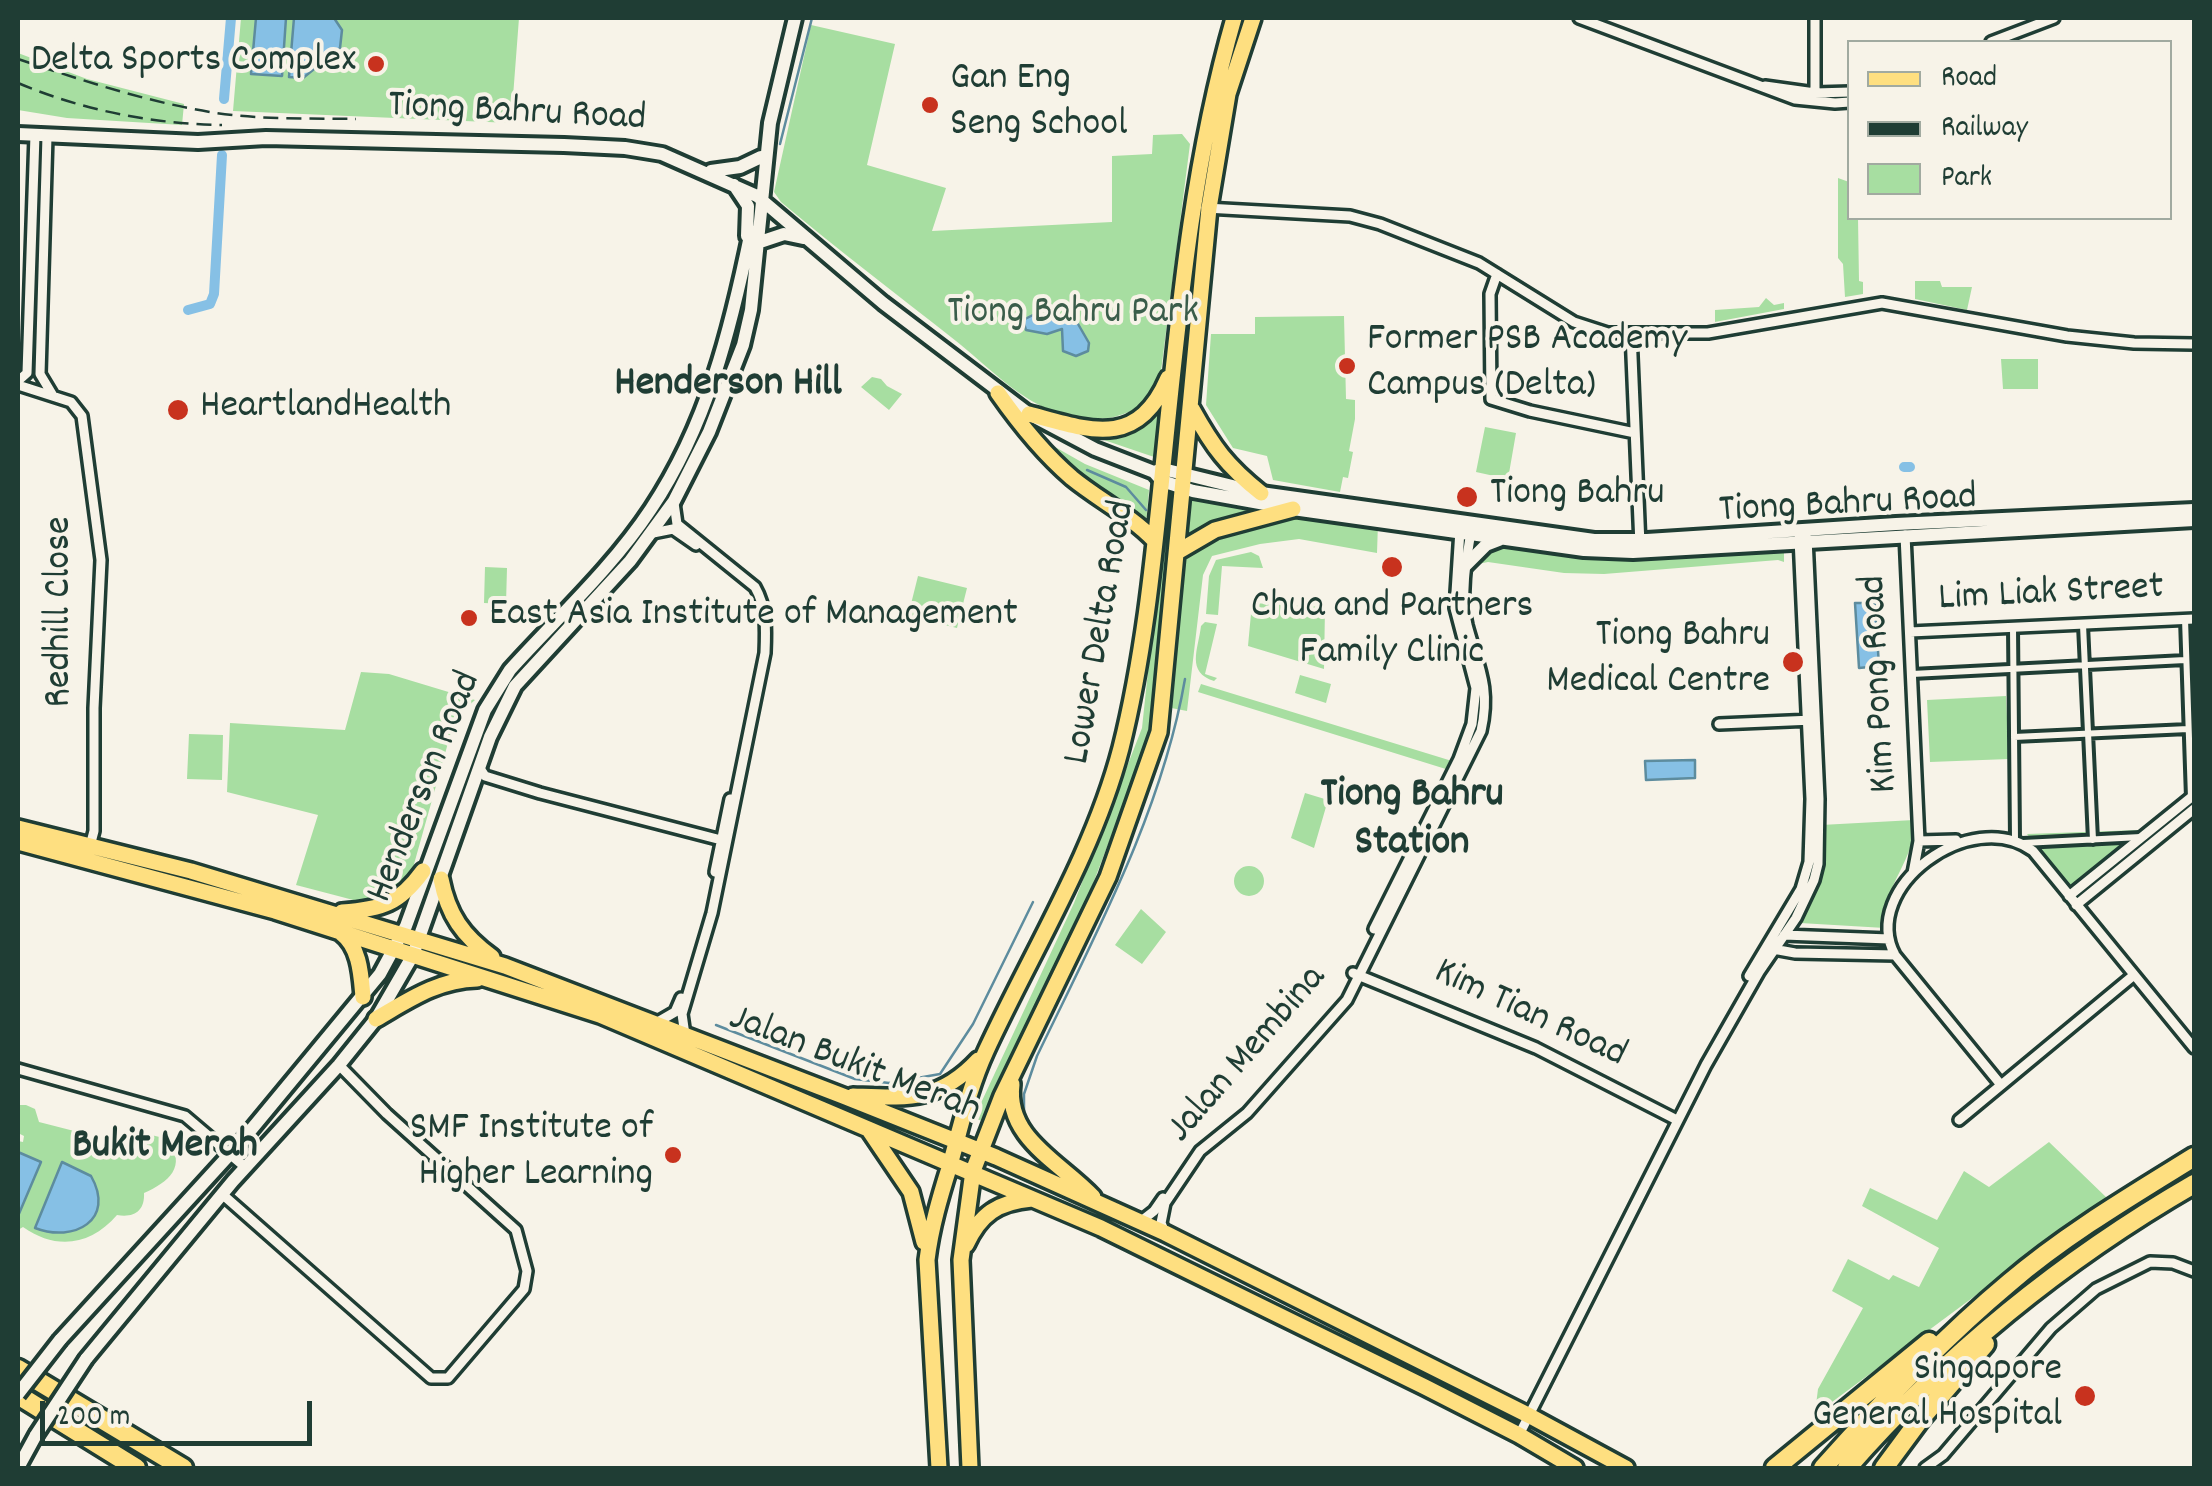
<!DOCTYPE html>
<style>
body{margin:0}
#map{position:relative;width:2212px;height:1486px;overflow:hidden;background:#f7f3e8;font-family:Dekko,sans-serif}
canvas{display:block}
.frame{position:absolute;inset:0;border:20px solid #1f3d34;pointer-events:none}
.legend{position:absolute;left:1847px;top:40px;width:325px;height:180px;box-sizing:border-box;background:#f7f3e8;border:2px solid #a1aaa0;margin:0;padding:12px 18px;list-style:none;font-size:30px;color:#1f3d34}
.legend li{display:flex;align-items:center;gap:20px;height:50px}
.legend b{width:50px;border:2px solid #a1aaa0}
.scale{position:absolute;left:40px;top:1401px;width:272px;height:45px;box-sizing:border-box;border:5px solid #1f3d34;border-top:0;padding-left:12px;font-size:30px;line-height:35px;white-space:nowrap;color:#1f3d34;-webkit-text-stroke:8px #f7f3e8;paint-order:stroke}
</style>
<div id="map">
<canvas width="2212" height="1486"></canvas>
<div class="frame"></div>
<ul class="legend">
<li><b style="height:12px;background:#fedf80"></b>Road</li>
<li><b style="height:12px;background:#1f3d34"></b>Railway</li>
<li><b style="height:28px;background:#a7dea1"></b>Park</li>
</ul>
<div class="scale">200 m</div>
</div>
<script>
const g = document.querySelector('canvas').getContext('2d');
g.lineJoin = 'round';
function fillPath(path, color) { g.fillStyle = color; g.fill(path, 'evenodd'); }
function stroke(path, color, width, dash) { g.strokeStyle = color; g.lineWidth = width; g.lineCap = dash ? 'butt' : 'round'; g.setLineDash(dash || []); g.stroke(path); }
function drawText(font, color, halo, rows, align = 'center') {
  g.font = font + ' Dekko,sans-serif'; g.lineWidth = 8; g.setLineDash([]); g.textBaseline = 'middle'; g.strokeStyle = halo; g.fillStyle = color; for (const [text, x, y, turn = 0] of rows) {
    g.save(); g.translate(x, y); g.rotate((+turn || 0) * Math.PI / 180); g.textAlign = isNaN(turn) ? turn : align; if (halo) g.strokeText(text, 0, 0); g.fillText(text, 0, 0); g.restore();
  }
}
fillPath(new Path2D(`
 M241 18H519L511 123 233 111Z
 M811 25 895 44 867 165 946 188 932 231 1112 222V156L1152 154 1153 135 1182 134 1190 144 1160 379C1140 424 1090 426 1048 409 1014 395 984 363 956 341 898 295 838 250 781 202L774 192Z
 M18 53 87 79 184 104 182 125 67 118 18 110Z
 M1838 178 1849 182 1850 218H1858L1859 281 1863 282V294L1845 297 1843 264 1838 258Z
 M1915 281H1940L1942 287H1972L1967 310 1915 299Z
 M1766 298 1774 305 1784 303V309L1715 322V310L1759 307Z
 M1344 316 1346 399 1355 400V419L1349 451 1353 452 1348 478 1343 477 1340 492 1273 480 1267 456 1233 448 1206 405 1211 334H1255V317Z
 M2001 359H2038V389H2003Z
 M872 377 881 379 887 386 902 394 889 410 861 387Z
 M1162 401 1154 457 1057 424 1124 428Z
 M1485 427 1516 433 1508 479 1476 472Z
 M1041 439 1085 464 1149 490 1146 524 1079 476Z
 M1187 498 1378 523 1377 553 1299 539 1260 544 1212 556 1203 575 1187 711 1166 707Z
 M1163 530H1171L1152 730 1084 907 982 1121 974 1118 1074 903 1142 728Z
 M1508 546 1572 557 1784 553V562L1778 560 1604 574 1564 573 1488 562 1478 564 1495 548Z
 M1251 552 1259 556 1263 568 1222 566 1218 615 1206 614 1209 576 1216 560Z
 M485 567 507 568 506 604 484 603Z
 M918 576 967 588 957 628 908 616Z
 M1252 603 1325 607 1324 669 1248 646Z
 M1205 622 1217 624 1205 674 1217 678 1214 681C1186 672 1198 650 1201 626Z
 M361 672 389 674 475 700 455 718 409 882 361 902 296 885 318 815 227 792 230 723 345 730Z
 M1300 675 1331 684 1326 703 1295 693Z
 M1201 684 1452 761 1449 770 1198 692Z
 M2006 696 2009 759 1930 762 1927 700Z
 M189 734 223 735 222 780 187 779Z
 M1305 793 1328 800 1314 848 1291 838Z
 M1914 820C1916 862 1884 879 1885 928L1800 923C1819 887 1821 865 1821 825Z
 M2140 830 2070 889 2027 834Z
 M1234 881a15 15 0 1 1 30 0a15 15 0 1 1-30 0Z
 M1141 909 1166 932 1142 964 1115 945Z
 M18 1105H26L35 1109 39 1122 117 1142 130 1130 168 1139C187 1167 169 1182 144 1193 145 1211 134 1218 117 1215 91 1245 57 1251 23 1227L18 1230V1216L41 1163 18 1152V1141L23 1142 24 1136 18 1133Z
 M2049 1142 2107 1198 1828 1405H1816L1818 1389 1863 1308 1832 1291 1848 1259 1889 1280 1893 1275 1919 1287 1939 1248 1862 1206 1870 1188 1937 1220 1964 1171 1989 1187Z`), '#a7dea1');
const water = new Path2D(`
 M256 18H286L282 76 251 74Z
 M294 18H334L342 30 340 48 303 78 289 77Z
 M1035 314H1043L1050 320 1058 316 1074 317 1089 343 1088 351 1076 356 1063 351 1062 329 1047 334 1026 330 1023 320Z
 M1855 603H1875L1879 666 1859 668Z
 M1695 760V778L1646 780 1645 761Z
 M18 1152 41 1162 18 1216Z
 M62 1162 91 1176C116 1220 74 1243 35 1228Z`);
fillPath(water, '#86c0e5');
stroke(water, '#5d8c9e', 2.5);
stroke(new Path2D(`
 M780 144 812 18
 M1087 470 1126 487 1146 510
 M716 1025 855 1079 889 1083 940 1074 973 1024 1033 902
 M1024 1116V1094L1037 1056C1095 935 1162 812 1185 679`), '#5d8c9e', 2.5);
stroke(new Path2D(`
 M224 99 231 18
 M188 310 210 304 214 294 222 155
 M1904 467H1910`), '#86c0e5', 10);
const pedestrian = new Path2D(`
 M2185 619 2191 798
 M2083 625 2093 840
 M2013 628 2015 839
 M1912 674 2185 660
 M2014 737 2188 729
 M2023 843 2141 837`);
const minor = new Path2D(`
 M1579 18 1795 99 1835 103 1850 102
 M1991 42 2054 18
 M1765 86 1815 93 1850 92
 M1815 95V18
 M47 136 40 374 52 394
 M1206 208 1350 216 1380 224 1479 263 1574 322 1608 333H1708L1882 303 2067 336 2134 343 2194 344
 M1497 274 1490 294 1491 399 1530 411 1635 433
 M1631 333 1640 545
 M18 381 27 373 35 135
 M18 385 71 402 82 416 101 560 94 708V831L90 846
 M674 503 677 524 755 587C767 608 766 630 765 653L712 913 682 1014 685 1035
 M653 533 673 529 696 545
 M1905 535 1919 841 1913 873
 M1910 632 2194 619
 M1719 724 1813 720
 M479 767 485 776 540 793 725 841
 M1919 841 1956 840
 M715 872 730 799
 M2069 896 2194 795
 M2076 905 2194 809
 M1374 929 1459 759 1472 724 1476 688 1455 608 1460 530
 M1784 935 1889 939
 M1773 949 1795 953 1895 955
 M1353 973 1536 1048 1677 1120
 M1749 976 1801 889 1809 862 1811 799 1799 538
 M656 1023 675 1012 681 998
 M18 1069 185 1116 245 1167
 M2001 1085 1895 955C1859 888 1971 805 2033 851L2194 1048
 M1959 1120 2134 975
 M222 1194 431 1378H448L524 1289 527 1271 516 1230 387 1114 339 1065
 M1140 1222 1154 1211 1163 1198
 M1165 1233 1161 1223 1165 1203 1200 1151 1247 1113 1347 1000 1481 731C1491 687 1478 666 1467 625 1460 596 1466 561 1471 532
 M1519 1435 1706 1065 1759 972 1796 918 1814 880 1818 864 1819 799 1807 538
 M1925 1468 1943 1455 2051 1328 2096 1289 2150 1262 2173 1263 2194 1271`);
const secondary = new Path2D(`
 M18 134 198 142 266 138 564 145 625 148 662 154 757 196 883 303 1029 414 1095 449 1154 472 1162 481 1193 491 1293 509 1584 550 1633 552 2194 520
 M711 171 740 167 761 157
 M734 185 748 206 747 236
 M757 243 784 234 803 238
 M1157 471 1163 469 1261 493 1594 540H1647L1896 524 2194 510
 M1466 565 1486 545 1499 540
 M60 1340 241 1142 380 974 406 926 485 710 510 670C557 618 612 568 651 509 707 425 731 329 751 231
 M86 1359 233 1181 339 1065 376 1019 413 955 490 737 515 686 630 561 674 501 709 432 743 345 751 310 770 123 795 18
 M18 1468 36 1435`);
const primary = new Path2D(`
 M998 393C1019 423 1044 454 1072 478 1099 500 1130 515 1155 541
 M1192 409C1213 447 1227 466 1261 493
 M1029 414C1089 430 1137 450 1168 378
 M1179 551 1215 530 1293 509
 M18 828 191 871 505 966 843 1096 996 1157 1165 1233 1530 1416 1626 1468
 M18 842 275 911 600 1015 1101 1228 1425 1387 1519 1435 1575 1468
 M441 879C448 915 463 936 492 957
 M342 912C382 909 399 904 423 871
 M341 933C360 947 361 975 363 997
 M376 1019C409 1000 437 980 477 979
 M1012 1084C1005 1138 1060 1162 1093 1197
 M853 1096C907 1098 939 1102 978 1060
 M869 1130 911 1192 924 1242
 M966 1245C980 1214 998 1202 1032 1199
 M939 1468 927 1260C931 1227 940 1197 950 1165 961 1126 969 1088 986 1051 1032 951 1093 855 1121 748 1145 652 1154 554 1164 457 1179 310 1193 160 1234 18
 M970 1468 961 1260 973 1171 1002 1096 1108 877 1159 732 1209 208 1228 94 1253 18`);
const motorway = new Path2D(`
 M18 1369 183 1468
 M18 1395 136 1468
 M1775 1468 1929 1342
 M1823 1468C1881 1403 1942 1339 2009 1283 2065 1235 2131 1196 2194 1157
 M1847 1468C1946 1355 2064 1259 2194 1184
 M1884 1468 1921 1418 1985 1344`);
stroke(pedestrian, '#1f3d34', 14);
stroke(minor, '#1f3d34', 16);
stroke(secondary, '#1f3d34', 20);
stroke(primary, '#1f3d34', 22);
stroke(motorway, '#1f3d34', 25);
stroke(pedestrian, '#f7f3e8', 6);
stroke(minor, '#f7f3e8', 9);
stroke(secondary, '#f7f3e8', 12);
stroke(primary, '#fedf80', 15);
stroke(motorway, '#fedf80', 18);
stroke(new Path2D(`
 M18 59C81 80 144 101 210 112 258 120 308 118 356 119
 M18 83C82 110 152 124 222 125`), '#1f3d34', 2.5, [15, 8]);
const secondaryBridge = new Path2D(`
 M18 1394 60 1340
 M36 1435 86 1359`);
stroke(secondaryBridge, '#1f3d34', 20, []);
stroke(secondaryBridge, '#f7f3e8', 12);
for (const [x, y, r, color] of [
 [376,64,10,"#c8321e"],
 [930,105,10,"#c8321e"],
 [1347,366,10,"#c8321e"],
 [178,410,12,"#c8321e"],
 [1467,497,12,"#c8321e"],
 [1392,567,12,"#c8321e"],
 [469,618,10,"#c8321e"],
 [1793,662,12,"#c8321e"],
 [673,1155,10,"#c8321e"],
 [2085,1396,12,"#c8321e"]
]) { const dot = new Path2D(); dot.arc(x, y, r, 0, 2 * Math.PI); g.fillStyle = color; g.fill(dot); stroke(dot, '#f7f3e8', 4); }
drawText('40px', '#1f3d34', '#f7f3e8', [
 ["Delta Sports Complex",356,64,"right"],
 ["Gan Eng",950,82],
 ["Seng School",950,128],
 ["Former PSB Academy",1367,343],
 ["Campus (Delta)",1367,389],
 ["HeartlandHealth",200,410],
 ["Tiong Bahru",1490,497],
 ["Chua and Partners",1392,610,"center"],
 ["Family Clinic",1392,656,"center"],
 ["East Asia Institute of Management",489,618],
 ["Tiong Bahru",1770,639,"right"],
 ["Medical Centre",1770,685,"right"],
 ["SMF Institute of",653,1132,"right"],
 ["Higher Learning",653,1178,"right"],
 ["Singapore",2062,1373,"right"],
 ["General Hospital",2062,1419,"right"]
], 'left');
drawText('40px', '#1f3d34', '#f7f3e8', [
 ["Tiong Bahru Road",517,115,3],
 ["Tiong Bahru Road",1848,507,-3],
 ["Lim Liak Street",2051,596,-3],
 ["Redhill Close",63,612,-90],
 ["Lower Delta Road",1103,633,-80],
 ["Kim Pong Road",1882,684,-93],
 ["Henderson Road",427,788,-68],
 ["Kim Tian Road",1529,1016,25],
 ["Jalan Membina",1249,1056,-49],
 ["Jalan Bukit Merah",854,1067,21]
]);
drawText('40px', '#3a5d4a', '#f7f3e8', [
 ["Tiong Bahru Park",1073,316]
]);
drawText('bold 42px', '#1f3d34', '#f7f3e8', [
 ["Henderson Hill",728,387],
 ["Tiong Bahru",1412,798],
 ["Station",1412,846],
 ["Bukit Merah",165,1149]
]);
</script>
